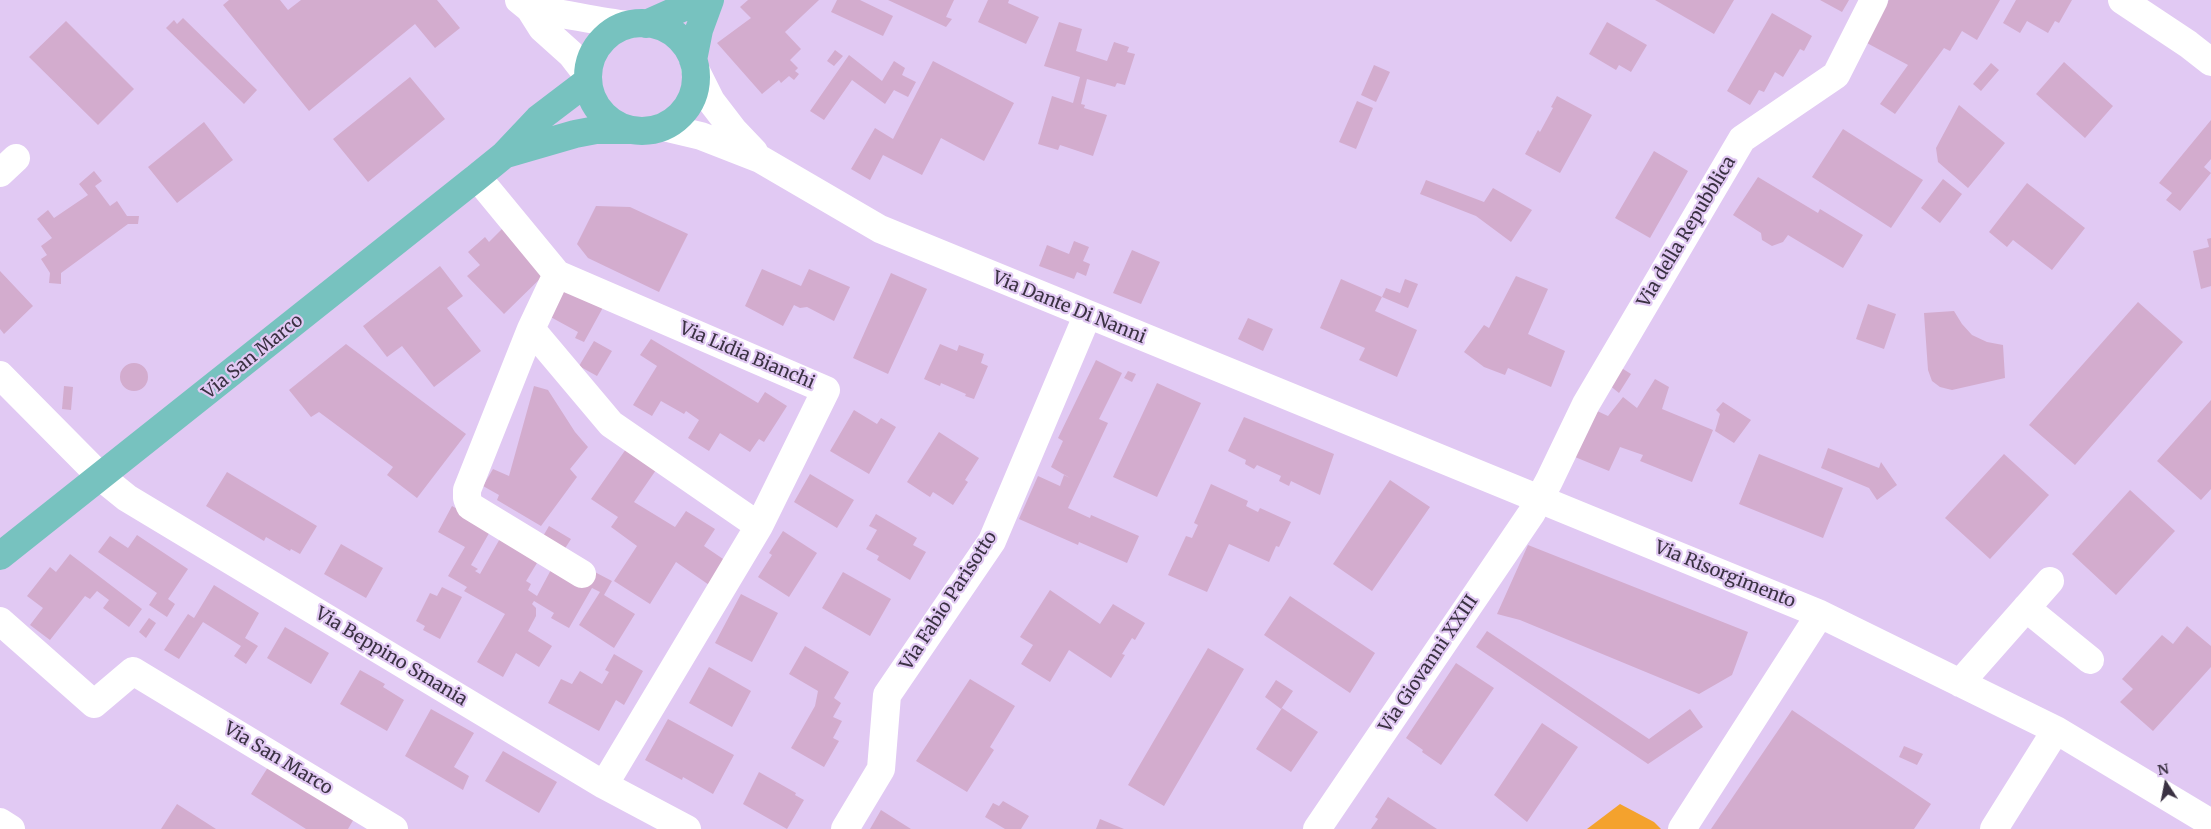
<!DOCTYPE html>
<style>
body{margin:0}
#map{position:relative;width:2211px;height:829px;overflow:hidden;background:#e1c9f3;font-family:Merriweather,serif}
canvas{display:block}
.north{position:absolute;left:2141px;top:759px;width:50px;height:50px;-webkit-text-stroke:4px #e1c9f3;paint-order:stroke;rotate:349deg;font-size:14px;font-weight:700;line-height:20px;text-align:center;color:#3a3142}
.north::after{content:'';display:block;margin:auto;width:18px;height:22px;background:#3a3142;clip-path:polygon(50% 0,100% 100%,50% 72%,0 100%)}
</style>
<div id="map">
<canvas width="2211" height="829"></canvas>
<div class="north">N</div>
</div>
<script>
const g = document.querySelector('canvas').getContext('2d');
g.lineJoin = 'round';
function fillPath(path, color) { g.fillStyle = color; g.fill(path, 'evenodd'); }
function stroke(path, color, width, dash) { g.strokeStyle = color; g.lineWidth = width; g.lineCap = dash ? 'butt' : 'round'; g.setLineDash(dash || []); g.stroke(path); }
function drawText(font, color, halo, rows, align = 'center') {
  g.font = font + ' Merriweather,serif'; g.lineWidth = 4.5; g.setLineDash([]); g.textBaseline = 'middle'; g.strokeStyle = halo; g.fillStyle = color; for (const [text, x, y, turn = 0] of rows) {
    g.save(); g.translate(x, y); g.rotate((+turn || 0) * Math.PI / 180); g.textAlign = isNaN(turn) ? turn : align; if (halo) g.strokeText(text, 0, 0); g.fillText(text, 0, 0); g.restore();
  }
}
fillPath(new Path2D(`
 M1620 804 1654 822 1661 829H1587Z`), '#f4a22d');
fillPath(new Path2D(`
 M229 0H280L288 10 301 0H437L460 28 435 48 415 24 309 111 223 5Z
 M748 0H819L785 32 801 49 790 60 798 68 795 71 799 74 794 80 789 76 781 83 779 80 762 94 717 43 751 18 740 7Z
 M837 0H860L893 16 883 36 831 12Z
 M888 0H954L946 17 952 19 946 27Z
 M988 0H1009L1008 3 1039 17 1026 44 978 22Z
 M1655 0H1734L1714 34Z
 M1820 0H1849L1842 12Z
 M1889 0H2000L1977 40 1962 31 1950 51 1944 48 1895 114 1880 104 1908 65 1865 42Z
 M2016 0H2072L2059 23 2055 21 2048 33 2027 21 2020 33 2003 23Z
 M1772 13 1812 36 1804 51 1800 49 1783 77 1775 72 1764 92 1759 90 1750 105 1727 91Z
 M183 18 257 90 244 104 166 28 174 20 177 24Z
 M66 21 134 89 98 125 29 57Z
 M1059 22 1082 29 1076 51 1107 61 1114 42 1129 47 1127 52 1135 54 1125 85 1117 83 1115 87 1087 79 1081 104 1085 105 1084 108 1107 115 1093 156 1060 145 1058 150 1038 144 1052 96 1073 103 1080 77 1044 66Z
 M1607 22 1647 45 1631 72 1619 65 1616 70 1589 54Z
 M835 50 843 56 834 66 827 61Z
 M849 55 882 81 894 61 905 68 902 75 916 82 908 97 894 90 885 104 852 80 824 120 810 111Z
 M933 61 1014 103 984 161 941 138 922 175 883 155 870 180 851 169 875 128 893 139Z
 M2064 62 2113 106 2085 138 2036 94Z
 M1991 63 1999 70 1981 91 1973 84Z
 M1374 65 1390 72 1376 102 1361 95Z
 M410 77 445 119 368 182 333 139Z
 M1557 96 1592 115 1560 173 1525 154 1538 130 1540 132 1553 108 1551 107Z
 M1357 101 1373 108 1356 149 1339 142Z
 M1959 105 2005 143 1968 188 1938 162 1936 148Z
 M2211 120V159L2204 167 2211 173 2180 211 2166 200 2172 193 2159 183Z
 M204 122 233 160 177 203 148 167Z
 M1843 129 1923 180 1891 228 1812 177Z
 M1654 151 1688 171 1650 238 1615 218Z
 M94 171 102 181 95 186 110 206 117 201 127 216H139L138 224H128L61 273V284L49 283 50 273 41 259 47 255 41 246 52 238 37 219 48 210 54 218 88 195 79 184Z
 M1758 177 1818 213 1820 209 1863 235 1843 268 1788 235 1783 242 1772 246 1762 240 1761 233 1733 215Z
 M1943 179 1962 194 1940 223 1921 208Z
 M1426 180 1484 202 1493 188 1532 210 1511 242 1476 216 1420 194Z
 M2027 183 2085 228 2052 270 2013 240 2007 247 1989 232Z
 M596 206 630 207 688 234 659 292 588 258 577 244Z
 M506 225 549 270 504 314 467 276 480 265 468 252 485 237 489 242Z
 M2211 238V286L2201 289 2193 251 2209 247 2207 239Z
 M1074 241 1089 247 1083 261 1090 264 1086 276 1077 272 1074 279 1039 266 1047 245 1069 254Z
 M1132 250 1160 262 1141 304 1113 293Z
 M440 266 463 296 447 308 481 351 434 387 402 346 387 357 363 326Z
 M762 269 801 286 809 269 850 287 834 321 807 307 800 308 794 305 783 326 745 306Z
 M0 271 33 306 4 334 0 329Z
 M891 273 927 289 888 374 853 358Z
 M1516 276 1548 289 1528 334 1565 351 1551 387 1508 368 1505 375 1484 367 1464 352 1484 325 1489 328Z
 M1341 279 1382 297 1375 311 1417 330 1397 377 1359 360 1365 348 1320 328Z
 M1405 279 1418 284 1408 308 1382 297 1386 288 1400 293Z
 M563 284 606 302 584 342 575 338 578 332 547 315Z
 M2138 302 2183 342 2075 465 2029 425Z
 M1868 304 1896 314 1884 349 1856 339Z
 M1954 311 1962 324 1972 335 1987 342 2003 345 2005 378 1952 390 1940 387 1932 381 1928 370 1924 313Z
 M1248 318 1273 329 1263 351 1238 339Z
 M651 339 758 403 765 392 787 406 764 442 759 439 750 452 720 433 709 451 688 438 699 420 686 411 684 414 661 401 652 416 633 405 657 366 640 355Z
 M594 341 612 351 597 376 579 366Z
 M346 344 466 434 417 498 387 475 393 467 319 412 311 417 289 390Z
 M940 344 957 351 959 345 984 354 981 363 988 366 974 399 965 396 966 394 941 383 940 386 924 379Z
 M1096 360 1122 373 1099 419 1108 423 1068 508 1090 518 1091 515 1139 536 1127 563 1079 542 1078 545 1019 519 1038 476 1060 486 1064 475 1070 478 1051 467 1063 441 1058 438Z
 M120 377a14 14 0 1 1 28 0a14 14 0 1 1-28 0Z
 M1620 367 1631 374 1619 393 1609 385Z
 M1128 371 1136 374 1132 382 1124 378Z
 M1655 379 1669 387 1662 409 1713 430 1692 482 1640 461 1643 455 1620 447 1609 471 1575 457 1595 410 1608 416 1623 397 1637 408Z
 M1157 383 1201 403 1157 497 1113 477Z
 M64 386 73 387 71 410 62 409Z
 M534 386 548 390 575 432 588 447 570 469 577 477 541 526 497 500 499 495 483 486 493 469 509 476Z
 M2211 400V489L2201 500 2157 461Z
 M1723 402 1751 420 1734 443 1715 431 1720 414 1716 410Z
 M854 410 877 424 881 418 896 427 869 474 830 451Z
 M1244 417 1334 454 1320 495 1291 481 1289 486 1279 481 1281 476 1257 465 1254 469 1245 464 1246 460 1228 451Z
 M939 432 979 458 965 480 968 482 953 505 933 492 930 497 907 482Z
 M1828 448 1879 468 1881 462 1897 485 1877 500 1869 488 1821 468Z
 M626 449 656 470 634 502 675 527 686 511 715 529 704 546 729 563 712 587 676 562 650 604 614 581 637 546 611 527 618 517 591 499Z
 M1759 454 1843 488 1823 538 1739 504Z
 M2004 454 2049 495 1990 559 1945 518Z
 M227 472 317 526 300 554 291 549 290 551 266 537 264 541 206 506Z
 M810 474 854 500 837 528 794 502Z
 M1390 480 1430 507 1372 591 1333 564Z
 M1211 484 1248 501 1246 506 1258 512 1260 508 1291 522 1279 547 1276 546 1269 562 1229 544 1207 592 1168 575 1186 536 1192 538 1198 525 1194 523Z
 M2130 490 2175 531 2116 595 2072 554Z
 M452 506 492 528 471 565 478 569 475 571 480 574 502 535 537 563 526 581 531 584 528 590 537 596 553 566 589 569 612 581 604 595 635 614 614 648 579 625 600 592 592 588 569 628 551 618 554 613 534 601 532 604 536 608V616L528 631 552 646 539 667 516 653 503 677 477 662 505 614 464 591 467 587 448 576 465 547 438 532Z
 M876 514 917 538 913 545 926 552 910 580 877 560 879 556 866 549 877 530 869 526Z
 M549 526 571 539 564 550 542 538Z
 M783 531 817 553 789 597 758 577 772 555 769 553Z
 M137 535 188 569 168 599 175 604 167 617 149 605 157 593 98 552 110 536 128 548Z
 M341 544 383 568 366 598 324 574Z
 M1528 545 1748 632 1732 675 1699 694 1520 620 1497 614Z
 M70 554 142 609 129 627 103 608 109 600 97 591 90 599 85 596 50 640 30 625 43 608 27 596 50 567 56 572Z
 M843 572 891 599 870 636 822 608Z
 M214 585 259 613 245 638 258 646 246 664 234 656 241 646 203 622 179 659 164 650 188 614 194 618Z
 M442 587 462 597 440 639 423 630 425 626 416 621 430 593 437 596Z
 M1050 590 1100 624 1113 604 1145 623 1135 640 1132 638 1122 654 1125 655 1111 678 1069 650 1050 682 1021 664 1033 645 1020 637Z
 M741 594 778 613 752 662 715 643Z
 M1290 596 1375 653 1350 693 1264 635Z
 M149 618 156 623 146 638 139 632Z
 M2187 626 2211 646V667L2153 731 2120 702 2133 689 2122 679 2162 635 2173 644Z
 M285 627 329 653 311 684 267 658Z
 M1487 631 1649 739 1690 709 1703 727 1648 764 1476 647Z
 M805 646 849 672 834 698 841 703 833 717 842 721 833 738 839 741 824 767 791 748 815 706 818 691 789 674Z
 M1208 648 1244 669 1164 806 1128 785Z
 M614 654 643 671 624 705 616 700 599 731 548 703 561 679 572 684 580 671 602 684 609 672 605 670Z
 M1456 663 1494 688 1441 765 1422 752 1423 750 1406 738Z
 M709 667 751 691 732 727 689 703Z
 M360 670 385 684 383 687 404 700 387 731 340 704Z
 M970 679 1015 706 990 747 994 750 967 792 916 761Z
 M1276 680 1293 691 1281 709 1265 697Z
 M1282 708 1318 732 1291 772 1256 749Z
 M431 709 474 733 454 767 469 776 463 790 405 756Z
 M1792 710 1931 804 1914 829H1711Z
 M668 719 734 755 713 794 683 777 682 780 645 760Z
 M1542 723 1578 747 1527 822 1494 795Z
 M1904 746 1923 754 1917 765 1899 757Z
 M503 751 557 782 539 813 485 781Z
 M270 764 355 817 348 829H306L251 794Z
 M759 772 796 793 795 795 804 800 787 829 743 804Z
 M1388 797 1437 829H1371L1378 819 1375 817Z
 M1003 801 1029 816 1021 829H1005L985 817 993 803 999 806Z
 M177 804 216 829H161Z
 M881 810 911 829H870Z
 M1100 819 1124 829H1096Z`), '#d3acce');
stroke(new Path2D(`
 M519 0 530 9 542 28 571 54 588 76
 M2122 0 2188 44 2211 62
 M530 9C563 13 595 21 628 25
 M695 69 711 101 734 131 754 152
 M663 127 701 136 760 159 880 229 1820 614 2056 730 2211 823
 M0 173 16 158
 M477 177 557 274 531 329 611 424 759 526 604 785
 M557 274 826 390 759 526
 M531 329 467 490V498L470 506 582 574
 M0 375 101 477 127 498 604 785 687 829
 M2026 608 2090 660
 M0 621 94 704 133 671 394 829
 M1960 683 2050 581
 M0 822 11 829
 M845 829 881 769 887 695 992 541 1087 316
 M1317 829 1531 514 1549 481 1586 404 1742 139 1836 75 1874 0
 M1682 829 1820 614
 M1994 829 2056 730`), '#fff', 28);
stroke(new Path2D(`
 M588 77a54 54 0 1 1 108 0a54 54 0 1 1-108 0Z
 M646 24 700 0
 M693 60 699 30 710 0
 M506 154 575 134 596 130H629
 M0 556 477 177 504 155 538 119 588 81`), '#77c2bf', 28);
drawText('18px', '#3a3142', '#e1c9f3', [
 ["Via della Repubblica",1687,232,-59],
 ["Via Dante Di Nanni",1069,308,22],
 ["Via Lidia Bianchi",747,356,23],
 ["Via San Marco",253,357,-39],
 ["Via Risorgimento",1725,575,22],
 ["Via Fabio Parisotto",949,601,-57],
 ["Via Beppino Smania",391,657,31],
 ["Via Giovanni XXIII",1429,664,-56],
 ["Via San Marco",278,759,31]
]);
</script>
